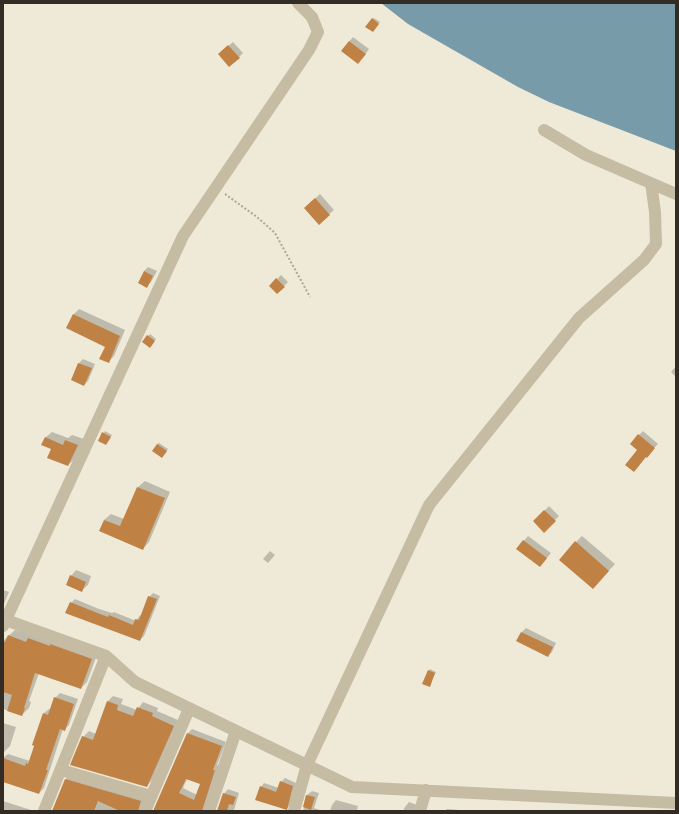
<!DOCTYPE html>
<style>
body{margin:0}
#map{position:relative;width:679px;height:814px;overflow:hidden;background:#efead7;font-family:Inter,sans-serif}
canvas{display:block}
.frame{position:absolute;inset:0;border:4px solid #322c25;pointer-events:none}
</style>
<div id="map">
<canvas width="679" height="814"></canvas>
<div class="frame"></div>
</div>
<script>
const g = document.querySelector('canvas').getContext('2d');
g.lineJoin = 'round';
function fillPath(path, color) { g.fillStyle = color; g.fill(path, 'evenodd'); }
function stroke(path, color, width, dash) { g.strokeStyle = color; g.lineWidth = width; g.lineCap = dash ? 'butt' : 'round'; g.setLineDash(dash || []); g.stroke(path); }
fillPath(new Path2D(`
 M381 3H676V151L549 102 518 87 408 24Z`), '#789baa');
fillPath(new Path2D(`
 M374 18 380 22 374 29 373 19Z
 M353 37 369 49 362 59 342 50Z
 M233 42 243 53 239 57 219 54Z
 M320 194 334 210 319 223 309 204Z
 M148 267 157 271 151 282 147 286 144 271Z
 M281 275 288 282 277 293 270 286Z
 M79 309 125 330 114 356 108 362 106 346 73 315Z
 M150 334 156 339 151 345 148 336Z
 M83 359 95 364 88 381 84 385 72 379 79 363Z
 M676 366V377L671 372Z
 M105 431 112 435 106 444 99 440Z
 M643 431 658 444 646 456 638 449 639 435Z
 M52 432 68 438 72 435 84 439 75 459 68 465 52 449 45 438Z
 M159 443 168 449 164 455 157 444Z
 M145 481 170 492 149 542 143 549 104 520 111 514 124 519 138 487Z
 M549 506 559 516 544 531 534 521Z
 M528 536 551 553 544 562 517 549Z
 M582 536 615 564 593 588 576 542Z
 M270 551 275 555 268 563 263 559Z
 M76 570 91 576 88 585 82 590 71 576Z
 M3 590 9 592 3 606Z
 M153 593 160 596 144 636 140 640 71 603 75 599 99 609 112 613 114 612 136 621 140 615 142 616 149 597Z
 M526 628 556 643 552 652 548 656 517 641 522 632Z
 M15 630 98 652 87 682 81 688 39 673 29 701 31 702 29 708 22 715 3 709V641Z
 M430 669 436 672 429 686V671Z
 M60 693 78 699 69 725 65 729H63L44 788 39 793 3 781V758L8 754 30 761 35 745 33 744 44 713 49 709 51 710 55 698Z
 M113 696 123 699 121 704 137 710 143 702 158 708 157 711 178 720 152 780 147 786 83 737 89 731 96 734 108 701Z
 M3 723 16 727 10 746 3 753Z
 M192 729 226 742 217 765 219 766 208 811H154L188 733ZM187 779 201 784 197 795 183 788Z
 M70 775 145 796 140 811H53L66 779Z
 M285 778 296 783 290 806 286 809 261 787 264 783 279 788 281 782Z
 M228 789 239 793 234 810 239 811H217L224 794Z
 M312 791 319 793 314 808 323 811H303L307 795Z
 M336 800 358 806 357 810 362 811H330L332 805Z
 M3 801 31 810 30 811H3Z
 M409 802 417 805 419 811H403L405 807Z
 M447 809 460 810V811H445Z`), '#0003');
fillPath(new Path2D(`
 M372 18 379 24 373 32 365 27Z
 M349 41 366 54 358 64 341 51Z
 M228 45 240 58 229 67 218 54Z
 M315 198 330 215 319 225 304 208Z
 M144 271 153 276 147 288 138 283Z
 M276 278 285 287 277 294 269 286Z
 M73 314 120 336 109 363 99 359 105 347 66 328Z
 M147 335 155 341 150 348 142 342Z
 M78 363 92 368 84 386 71 380Z
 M102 432 111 437 106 445 98 441Z
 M638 434 655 448 647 458 646 457 634 472 625 465 637 450 630 444Z
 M45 437 63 445 65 440 78 445 68 466 47 458 51 449 41 445Z
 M157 444 167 451 162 458 152 451Z
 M137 487 165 498 143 550 99 531 104 520 120 526Z
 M544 510 556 521 544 533 533 521Z
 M523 540 547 558 540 567 516 549Z
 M575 541 609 571 593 589 559 560Z
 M70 575 86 582 82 592 66 585Z
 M148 596 157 599 140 641 65 613 70 602 95 612 108 617 109 615 133 625 135 619 139 620Z
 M521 632 553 647 548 657 516 641Z
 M8 635 26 642 28 638 50 646V644L92 659 81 689 35 673 24 708H25L22 716 7 711 12 695 3 692V641L5 642Z
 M428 670 435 673 430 687 422 684Z
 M54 697 74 704 65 731 60 729 46 770H48L39 794 3 782V758L25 766 26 763 28 764 34 746 32 745 43 713 48 715Z
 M107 701 118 705 117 710 133 716 137 707 153 713 152 716 174 726 147 787 70 765 82 736 93 740Z
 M187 733 222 746 213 770H215L202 811H153ZM186 779 200 784 194 800 179 793Z
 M65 779 141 801 138 811H120L98 801 94 811H52Z
 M280 781 293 786 287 810 255 800 260 786 276 792Z
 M223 793 236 797 233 805 229 804 227 811H217Z
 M306 795 315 797 311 810 303 807Z`), '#c08144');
stroke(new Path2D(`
 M225 194 257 217 275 233 310 297`), '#b2a68e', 2, [2, 2]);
stroke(new Path2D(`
 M544 130 586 155 676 194
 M3 619 106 656 135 682 352 787 676 803
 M3 626 183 236 309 50 318 32 312 17 298 3
 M61 770 151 796
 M44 811 106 656
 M145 811 189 709
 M209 811 236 731
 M294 811 307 765 429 505 579 318 644 260 656 244 655 212 651 183
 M420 811 426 790`), '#c6bca4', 12);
</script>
